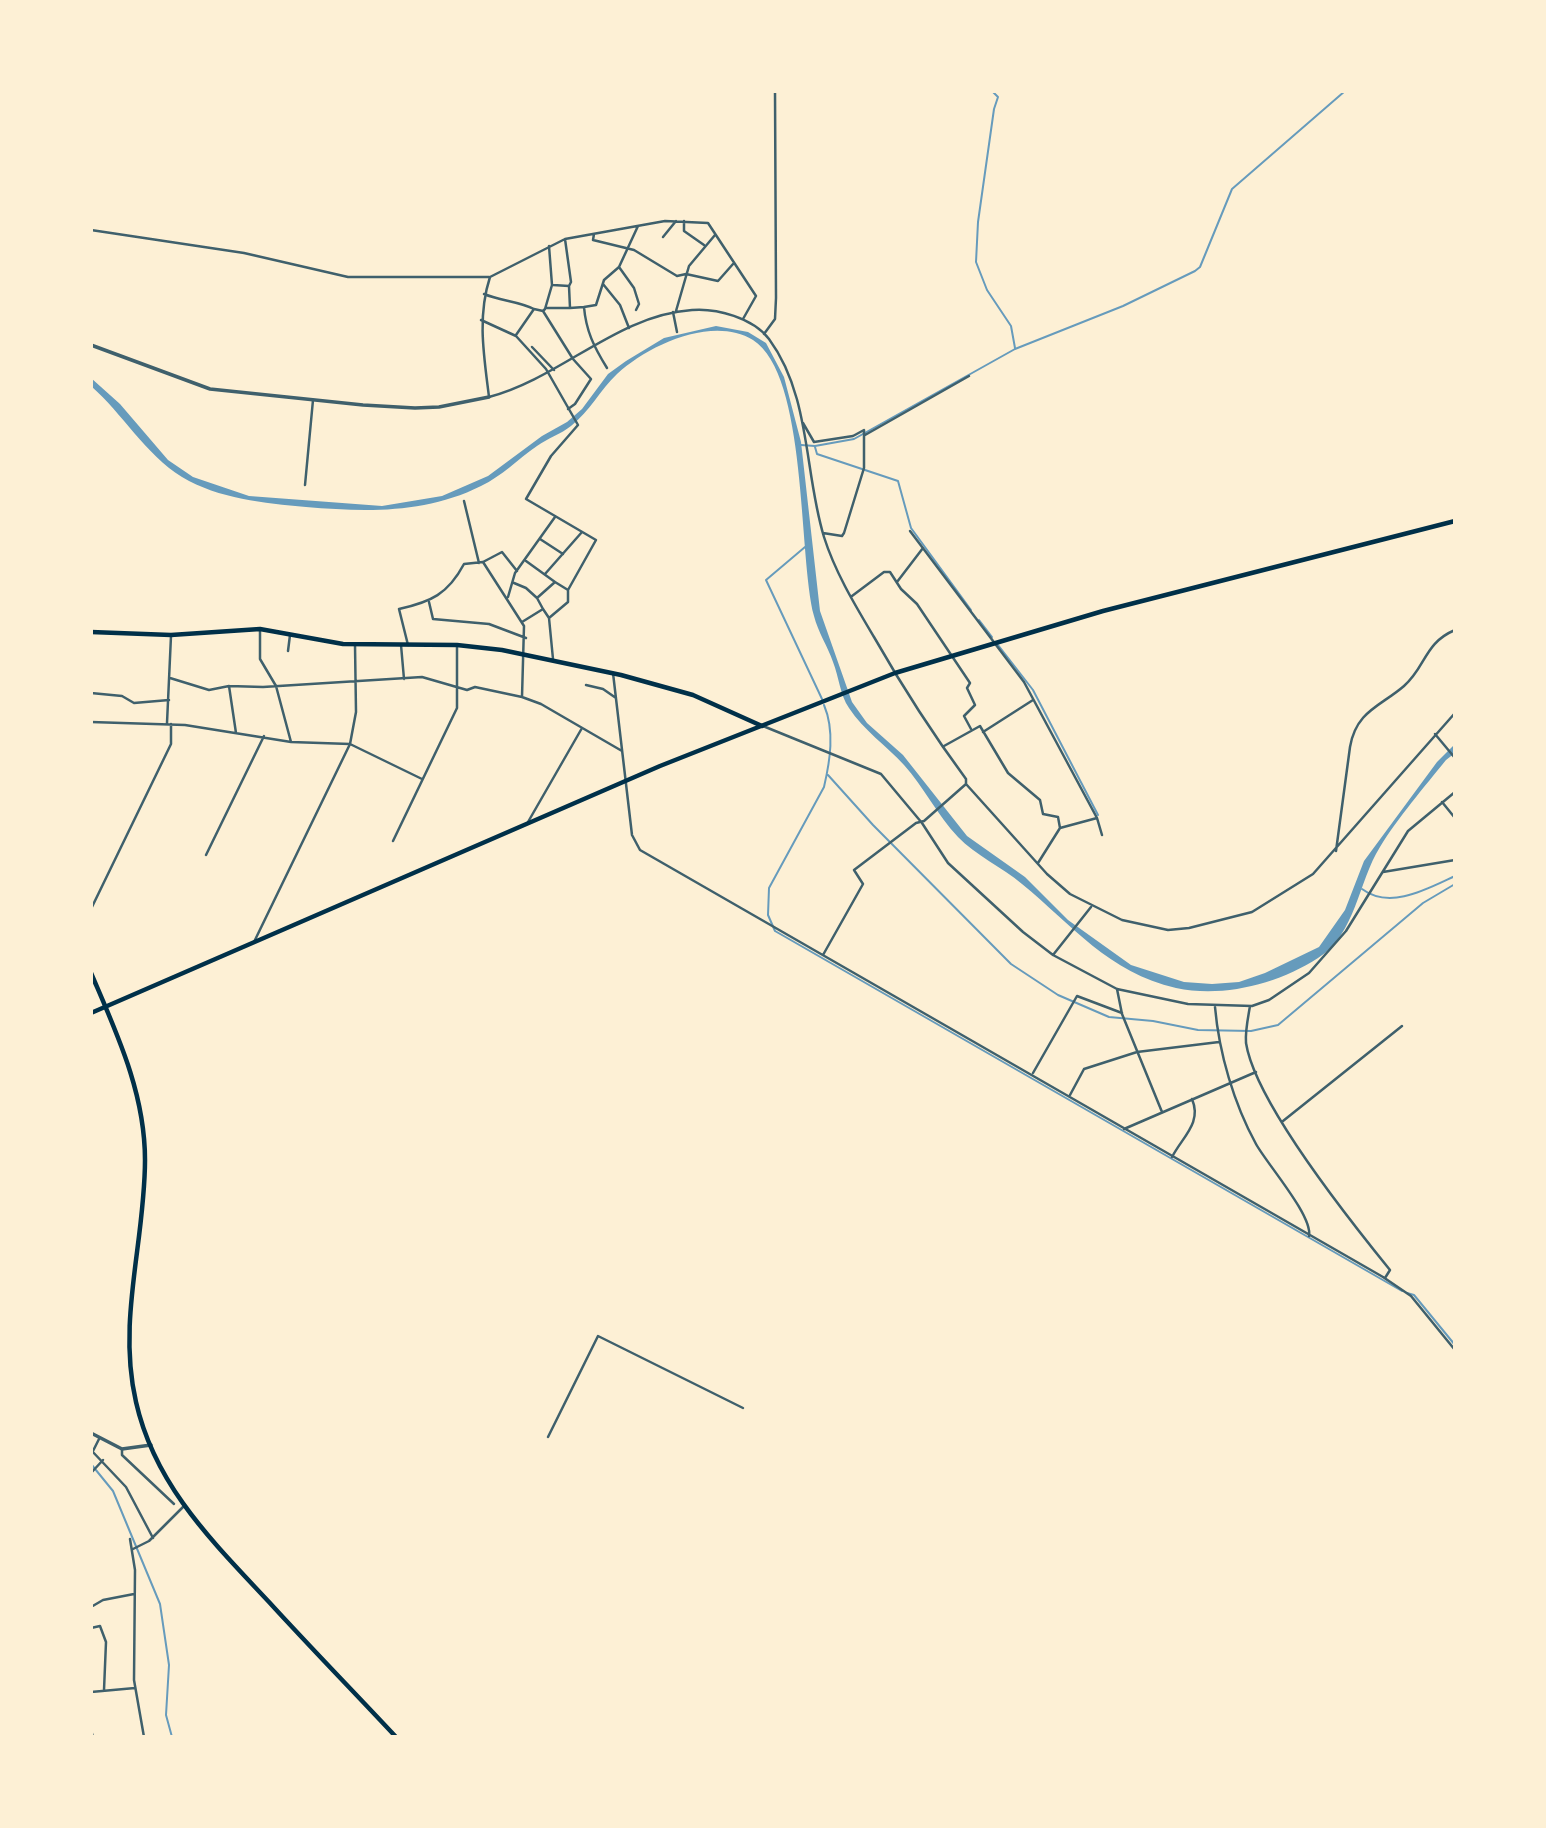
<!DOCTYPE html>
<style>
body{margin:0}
#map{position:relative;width:1546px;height:1828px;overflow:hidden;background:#fdf0d5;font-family:Jost,sans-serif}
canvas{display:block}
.frame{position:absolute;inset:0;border:93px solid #fdf0d5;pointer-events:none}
</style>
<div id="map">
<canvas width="1546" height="1828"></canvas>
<div class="frame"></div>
</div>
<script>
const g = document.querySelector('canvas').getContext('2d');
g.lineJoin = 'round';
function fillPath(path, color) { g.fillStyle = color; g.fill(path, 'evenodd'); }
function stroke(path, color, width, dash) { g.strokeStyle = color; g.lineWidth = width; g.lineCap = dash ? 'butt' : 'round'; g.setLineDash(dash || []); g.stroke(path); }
fillPath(new Path2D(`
 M716 326 748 332 766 343 784 377 801 442 820 611 852 702 867 723 903 755 967 836 1025 877 1068 920 1131 965 1184 982 1212 984 1239 982 1265 973 1319 947 1345 910 1364 861 1437 762 1455 744V753L1446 760C1425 786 1397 819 1380 847 1358 882 1356 934 1318 958 1278 984 1223 998 1176 988 1109 973 1071 924 1022 884 1002 867 975 855 958 837 937 815 924 787 904 765 886 745 864 731 849 708 840 695 839 677 833 662 828 647 818 632 814 616 798 555 808 375 753 340 713 315 648 345 617 374 600 390 590 411 571 426 561 434 548 438 537 446 518 459 502 476 481 486 425 514 366 512 306 507 264 503 219 499 182 477 145 454 123 414 91 386V378L120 404 168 460 193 477 249 496 382 506 442 496 488 476 542 436 567 422 582 409 608 374 626 361 664 338Z`), '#669bbc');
stroke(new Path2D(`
 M992 91 998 97 994 109 978 222 976 262 987 290 1011 326 1015 348
 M801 445 815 446 854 439 1015 349 1123 306 1195 271 1200 267 1232 189 1345 91
 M815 447 817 454 898 481 911 528 971 610
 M805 547 766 580 822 699
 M979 620 992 637
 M998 645 1033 690 1098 815
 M824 705C835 731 830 761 824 787L769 888 768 915 775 931 1402 1291
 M828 775 873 825 1011 964 1058 995 1109 1017 1153 1021 1198 1030 1251 1031 1278 1025 1423 903 1455 884
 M1362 889C1390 910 1427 889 1455 876
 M1407 1293 1414 1295 1455 1345
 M91 1464 113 1491 160 1604 169 1665 166 1715 172 1737`), '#669bbc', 2);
stroke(new Path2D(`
 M684 221V231L704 245
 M91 230 244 253 348 277H489
 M594 234 593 240 634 250 677 276 686 274 718 281 733 264
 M663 237 676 221
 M619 267 634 288 639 304 636 310
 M603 284 620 305 629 328
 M553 285 569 286 571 282 565 239
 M484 294C501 301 518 301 534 309L516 335
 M547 308H570L569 286
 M570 308 584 307
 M534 309 543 311 545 309 552 285 549 246
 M543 311 573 359 591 379 575 404 568 409
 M676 311 689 266 715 235
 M673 312 677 332
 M743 319 756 296 708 223 665 221 565 239 490 277C477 317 484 356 489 397 561 378 617 315 692 310 717 308 753 318 769 339 811 396 804 472 824 537 835 572 855 605 874 637 902 686 932 733 966 779V784L1047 874 1070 894 1122 920 1168 930 1189 928 1252 912 1313 874 1455 713
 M481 320 516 336 546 369 578 425 551 456 526 499 596 540 568 590V602L549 618 553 659
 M764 334 775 319 776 298 775 91
 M532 347 554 370
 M607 368C594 347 586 331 584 307L596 305 604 280 619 267 638 226
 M803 423 814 442 853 436 864 430V468L844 533 842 536 823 533
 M865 435 969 376
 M305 485 313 400
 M464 501 479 563
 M910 531 1024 682 1097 818 1102 835
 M540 539 563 554
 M526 561 555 582 537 598 543 609
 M483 562 524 626 522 697
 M545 574 582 532
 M555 582 568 590
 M897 582 923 548
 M514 583 526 588 537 598
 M852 596 884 572H890L901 589 917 604 970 683 967 688 975 705 964 716 971 729
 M508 597 515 573 555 517
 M429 602 433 619 489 624 526 638
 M522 622 543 609 549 618
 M260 629V659L276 686 291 742
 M401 645 404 679
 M408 645 399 609C431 602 448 594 464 564L483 562 502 552 517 571
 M288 651 290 635
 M613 673 632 835 640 850 1383 1277 1411 1296 1455 1350
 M170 678 209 690 229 686
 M586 685 603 689 616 698
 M91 693 122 696 134 703 169 700
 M91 722 185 725 291 742 350 744 422 779
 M167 723 171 636
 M763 726 881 774 922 823 948 863 1023 932 1053 955 1117 989 1188 1004 1252 1006 1269 1000 1309 973 1346 931 1408 831 1455 792
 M983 732 1033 700
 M236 733 229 686 263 687 422 677 467 690 475 687 522 697 541 704 622 751
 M1435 734 1455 758
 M944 746 980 726 1008 773 1040 800 1043 814 1058 817 1060 828 1038 863
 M1442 802 1455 818
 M528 822 582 728
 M1060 828 1097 818
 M393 841 457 708V645
 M1336 851 1350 747C1356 711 1381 706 1404 686 1426 667 1424 643 1455 630
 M206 855 264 736
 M1383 872 1455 860
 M91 909 171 744V724
 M254 942 350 744 356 712 355 645
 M823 955 863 884 854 870 916 823 924 821 966 784
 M1053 955 1091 907
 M1117 989 1122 1014 1162 1112
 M1250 1006C1248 1018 1245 1031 1246 1043 1255 1101 1351 1222 1390 1270L1385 1278
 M1215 1007C1219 1053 1234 1104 1256 1144 1267 1164 1313 1216 1309 1236
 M1033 1073 1077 996 1122 1013
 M1070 1095 1084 1069 1137 1052 1219 1042
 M1283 1121 1402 1026
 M1124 1129 1256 1072
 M1172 1157C1183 1136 1202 1123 1192 1099
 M548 1437 598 1336 743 1408
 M122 1449V1455L174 1504
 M91 1450 126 1487 153 1538
 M93 1451 99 1439
 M91 1473 103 1460
 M130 1539 135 1570 134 1680 144 1737
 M133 1549 149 1541 183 1507
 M91 1607 103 1600 134 1594
 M91 1628 100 1626 106 1642 104 1690
 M91 1692 135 1688
 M91 1730 93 1737`), '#3f606c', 2.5);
stroke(new Path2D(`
 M91 345 210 389 363 405 415 408 439 407 489 397
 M91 1433 122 1449 151 1445`), '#3f606c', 3.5);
stroke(new Path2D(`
 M91 632 171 635 260 629 343 644 457 645 502 650 621 675 693 695 762 726`), '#003049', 4.5);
stroke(new Path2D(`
 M91 973C117 1034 145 1093 145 1160 145 1242 117 1320 136 1402 155 1486 213 1542 269 1602 311 1648 354 1692 396 1737`), '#003049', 4.5);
stroke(new Path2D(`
 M91 1013 660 766 895 673 1103 611 1455 521`), '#003049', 4.5);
</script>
